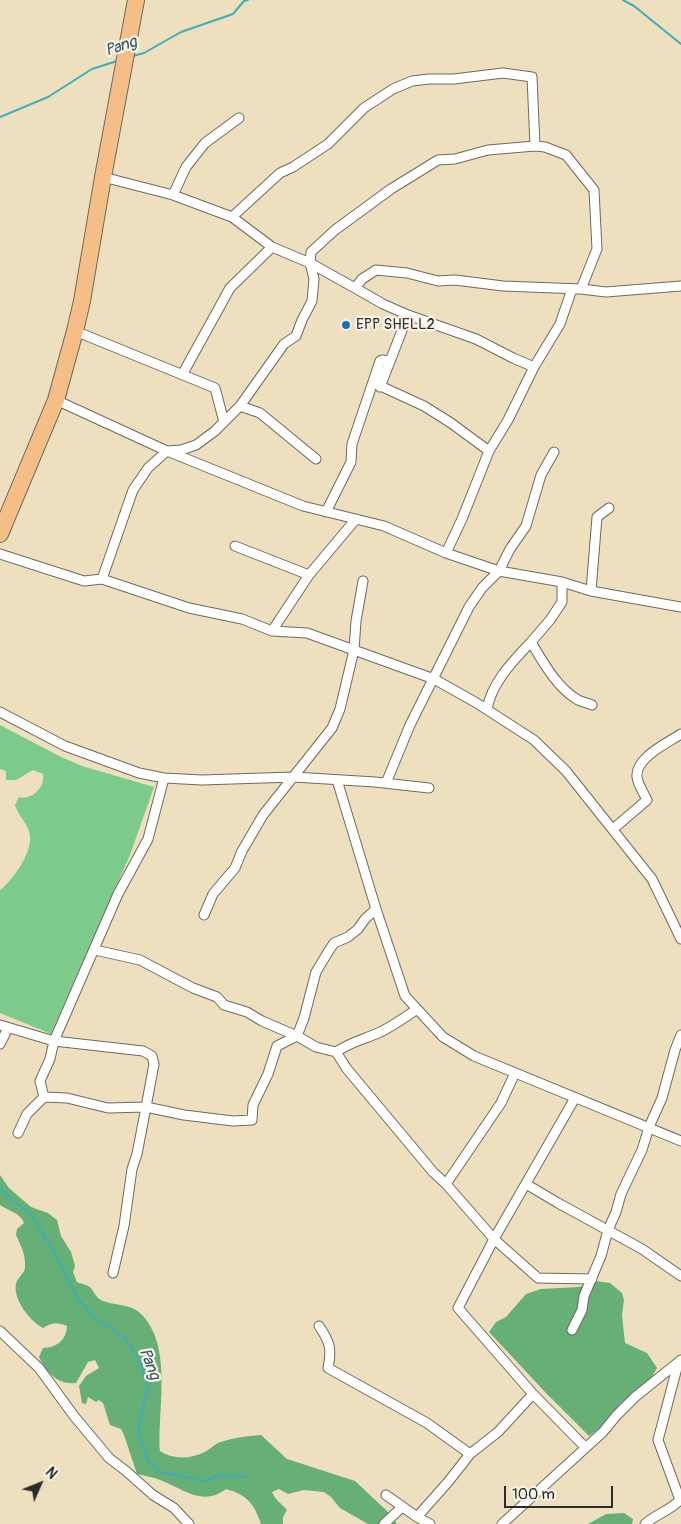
<!DOCTYPE html>
<style>
body{margin:0}
#map{position:relative;width:681px;height:1524px;overflow:hidden;background:#eedfbf;font-family:Pangolin,sans-serif}
canvas{display:block}
.north{position:absolute;left:15px;top:1459px;width:50px;height:50px;-webkit-text-stroke:4px #f7f3e8;paint-order:stroke;rotate:46deg;font-size:14px;font-weight:700;line-height:20px;text-align:center;color:#2b2b2b}
.north::after{content:'';display:block;margin:auto;width:18px;height:22px;background:#2b2b2b;clip-path:polygon(50% 0,100% 100%,50% 72%,0 100%)}
.scale{position:absolute;left:504px;top:1486px;width:109px;height:22px;box-sizing:border-box;border:2px solid #2b2b2b;border-top:0;padding-left:6px;font-size:15px;line-height:18px;white-space:nowrap;color:#2b2b2b;-webkit-text-stroke:4px #f7f3e8;paint-order:stroke}
</style>
<div id="map">
<canvas width="681" height="1524"></canvas>
<div class="north">N</div>
<div class="scale">100 m</div>
</div>
<script>
const g = document.querySelector('canvas').getContext('2d');
g.lineJoin = 'round';
function fillPath(path, color) { g.fillStyle = color; g.fill(path, 'evenodd'); }
function stroke(path, color, width, dash) { g.strokeStyle = color; g.lineWidth = width; g.lineCap = dash ? 'butt' : 'round'; g.setLineDash(dash || []); g.stroke(path); }
function drawText(font, color, halo, rows, align = 'center') {
  g.font = font + ' Pangolin,sans-serif'; g.lineWidth = 4.5; g.setLineDash([]); g.textBaseline = 'middle'; g.strokeStyle = halo; g.fillStyle = color; for (const [text, x, y, turn = 0] of rows) {
    g.save(); g.translate(x, y); g.rotate((+turn || 0) * Math.PI / 180); g.textAlign = isNaN(turn) ? turn : align; if (halo) g.strokeText(text, 0, 0); g.fillText(text, 0, 0); g.restore();
  }
}
fillPath(new Path2D(`
 M0 725 59 756 82 766 154 787 130 855 51 1034 0 1013V890C13 880 32 853 30 836 29 824 18 816 15 805L19 797C32 801 46 786 43 774L33 770 16 780H6V771L0 769Z`), '#7dcb8a');
fillPath(new Path2D(`
 M0 1175 9 1188 31 1207 48 1213 57 1220 61 1236 71 1252 75 1266 73 1272 77 1282C82 1284 88 1285 91 1288 93 1291 95 1295 98 1298 110 1307 128 1302 140 1313 174 1345 157 1410 160 1451 174 1460 190 1459 205 1452 210 1449 214 1445 218 1443 232 1438 246 1436 261 1435L287 1459 355 1481 387 1511 397 1524H368L340 1508 331 1497 324 1492 304 1490 288 1494 279 1489 272 1492C276 1501 281 1503 287 1510L283 1517V1524H261C254 1503 247 1495 226 1489 202 1507 184 1489 160 1480 153 1477 145 1476 137 1474L124 1435 121 1429 110 1425 103 1403 99 1400 96 1402 88 1397 86 1404 82 1403 79 1386 86 1376 99 1368 95 1360 88 1362 76 1383C57 1385 46 1372 39 1357L43 1348C57 1347 66 1341 67 1326 57 1322 52 1322 43 1328 30 1321 13 1300 16 1284 17 1278 24 1274 25 1268 26 1255 21 1246 16 1235L17 1229 24 1223C20 1212 8 1211 0 1205Z
 M596 1281 610 1283 622 1293 624 1300 622 1315 625 1343 647 1353 657 1368 649 1382 622 1402 600 1428 589 1436 546 1393 489 1332 496 1322 506 1317 526 1294 541 1289 579 1287Z
 M624 1513 633 1519 632 1524H588L606 1514Z`), '#66af76');
stroke(new Path2D(`
 M623 0 634 6 681 44
 M133 56 144 53 181 32 233 14 244 1 248 0
 M0 117 48 97 92 69 117 61
 M0 1188 9 1198 24 1209 35 1220 55 1254 79 1300 95 1318 125 1338 138 1357 148 1385 138 1432 149 1463 161 1472 207 1481 219 1475 246 1477`), '#3eaeba', 2);
const street = new Path2D(`
 M103 177 173 195 232 217 272 247 310 263 355 288 362 279 376 270 407 273 438 281 455 280 503 286 581 289 606 292 681 286
 M173 195 186 167 205 143 239 118
 M232 217 280 173 293 167 328 144 364 108 393 89 412 81 429 79H454L503 73 532 77 535 146
 M355 288 383 304 408 315
 M75 331 215 388 224 422
 M182 375 230 288 272 247
 M376 384 424 406 451 423 489 451
 M380 387 408 315 476 339 513 358 534 367 560 324 572 289
 M56 400 167 451 303 506 384 526 446 553 499 571 562 582 591 591 681 607
 M240 406 260 413 316 459
 M326 512 351 462 352 444 380 361 382 360 390 361
 M235 546 309 575
 M446 553 462 519 489 451 508 420 534 367
 M0 554 84 581 102 579 189 608 242 619 272 631 307 633 434 679 475 702 534 740 566 771 652 879 681 939
 M102 579 133 490 148 468 167 451 181 450 196 445 215 431 240 406 284 344 296 336 302 320 312 301 314 279 310 263 311 252 335 230 391 189 438 160 455 159 488 150 535 146 545 147 566 155 594 190 597 249 581 289
 M562 582V602L550 620 531 642C543 662 557 688 578 700 582 702 588 703 592 705
 M591 591 597 517 609 508
 M272 631 309 575 356 519
 M487 709C492 682 513 661 531 642
 M0 712 65 746 139 773 164 778 202 780 294 777 375 782 429 788
 M337 780 376 909 405 996 443 1037 474 1056 681 1141
 M386 783 410 725 469 607 482 588 499 571 510 549 526 526 541 475 554 452
 M613 829 647 800C644 793 638 785 637 777 635 758 667 743 681 734
 M204 915 213 894 235 868 242 851 263 815 332 728 340 709 354 650 356 621 363 581
 M95 950 140 960 193 988 217 997 224 1005 247 1012 262 1021 297 1036 316 1047 336 1052 347 1069 433 1172 446 1184 494 1239 538 1278 592 1279
 M0 1025 54 1041 143 1051 152 1056 154 1064 146 1107 137 1154 132 1169 124 1226 113 1273
 M0 1044 8 1028
 M336 1052C349 1043 361 1040 376 1034 390 1028 404 1018 417 1009
 M44 1097 67 1098 108 1108 146 1107 184 1115 233 1121 252 1120 253 1105 268 1074 277 1046 297 1036 304 1018 316 972 328 952 334 943 348 937 358 929 365 919 376 909
 M44 1097 40 1081 50 1059 54 1041 118 894 148 839 164 778
 M575 1098 494 1239 458 1308 533 1394 585 1447
 M18 1133 27 1114 44 1097
 M446 1184 501 1103 515 1073
 M526 1184 558 1203 642 1249 681 1276
 M319 1326C330 1342 332 1349 328 1368L427 1423 470 1454
 M572 1330 582 1310 584 1296 601 1256 608 1230 616 1212 621 1194 642 1150 649 1127 662 1098 675 1050 681 1035
 M0 1331 39 1368 74 1416 109 1458 126 1471 153 1495 174 1508 189 1524
 M386 1495 417 1517 430 1524
 M417 1517 448 1482 470 1454 498 1432 533 1394
 M384 1524 402 1507
 M502 1524 603 1432 616 1416 635 1397 681 1360
 M645 1524C656 1514 668 1512 680 1500L658 1440 678 1364`);
const highway = new Path2D(`
 M0 534 56 400 75 331 82 301 103 177 136 0`);
stroke(street, '#6f6a5f', 11);
stroke(highway, '#6f6a5f', 18);
stroke(street, '#fff', 9);
stroke(highway, '#f6be87', 16);
for (const [x, y, r, color] of [
 [346,325,5,"#1f6fb2"]
]) { const dot = new Path2D(); dot.arc(x, y, r, 0, 2 * Math.PI); g.fillStyle = color; g.fill(dot); stroke(dot, '#f7f3e8', 2); }
drawText('15px', '#2b2b2b', '#f7f3e8', [
 ["EPP SHELL2",356,325]
], 'left');
drawText('italic 16px', '#32595d', '#f7f3e8', [
 ["Pang",121,47,-18],
 ["Pang",149,1364,69]
]);
</script>
